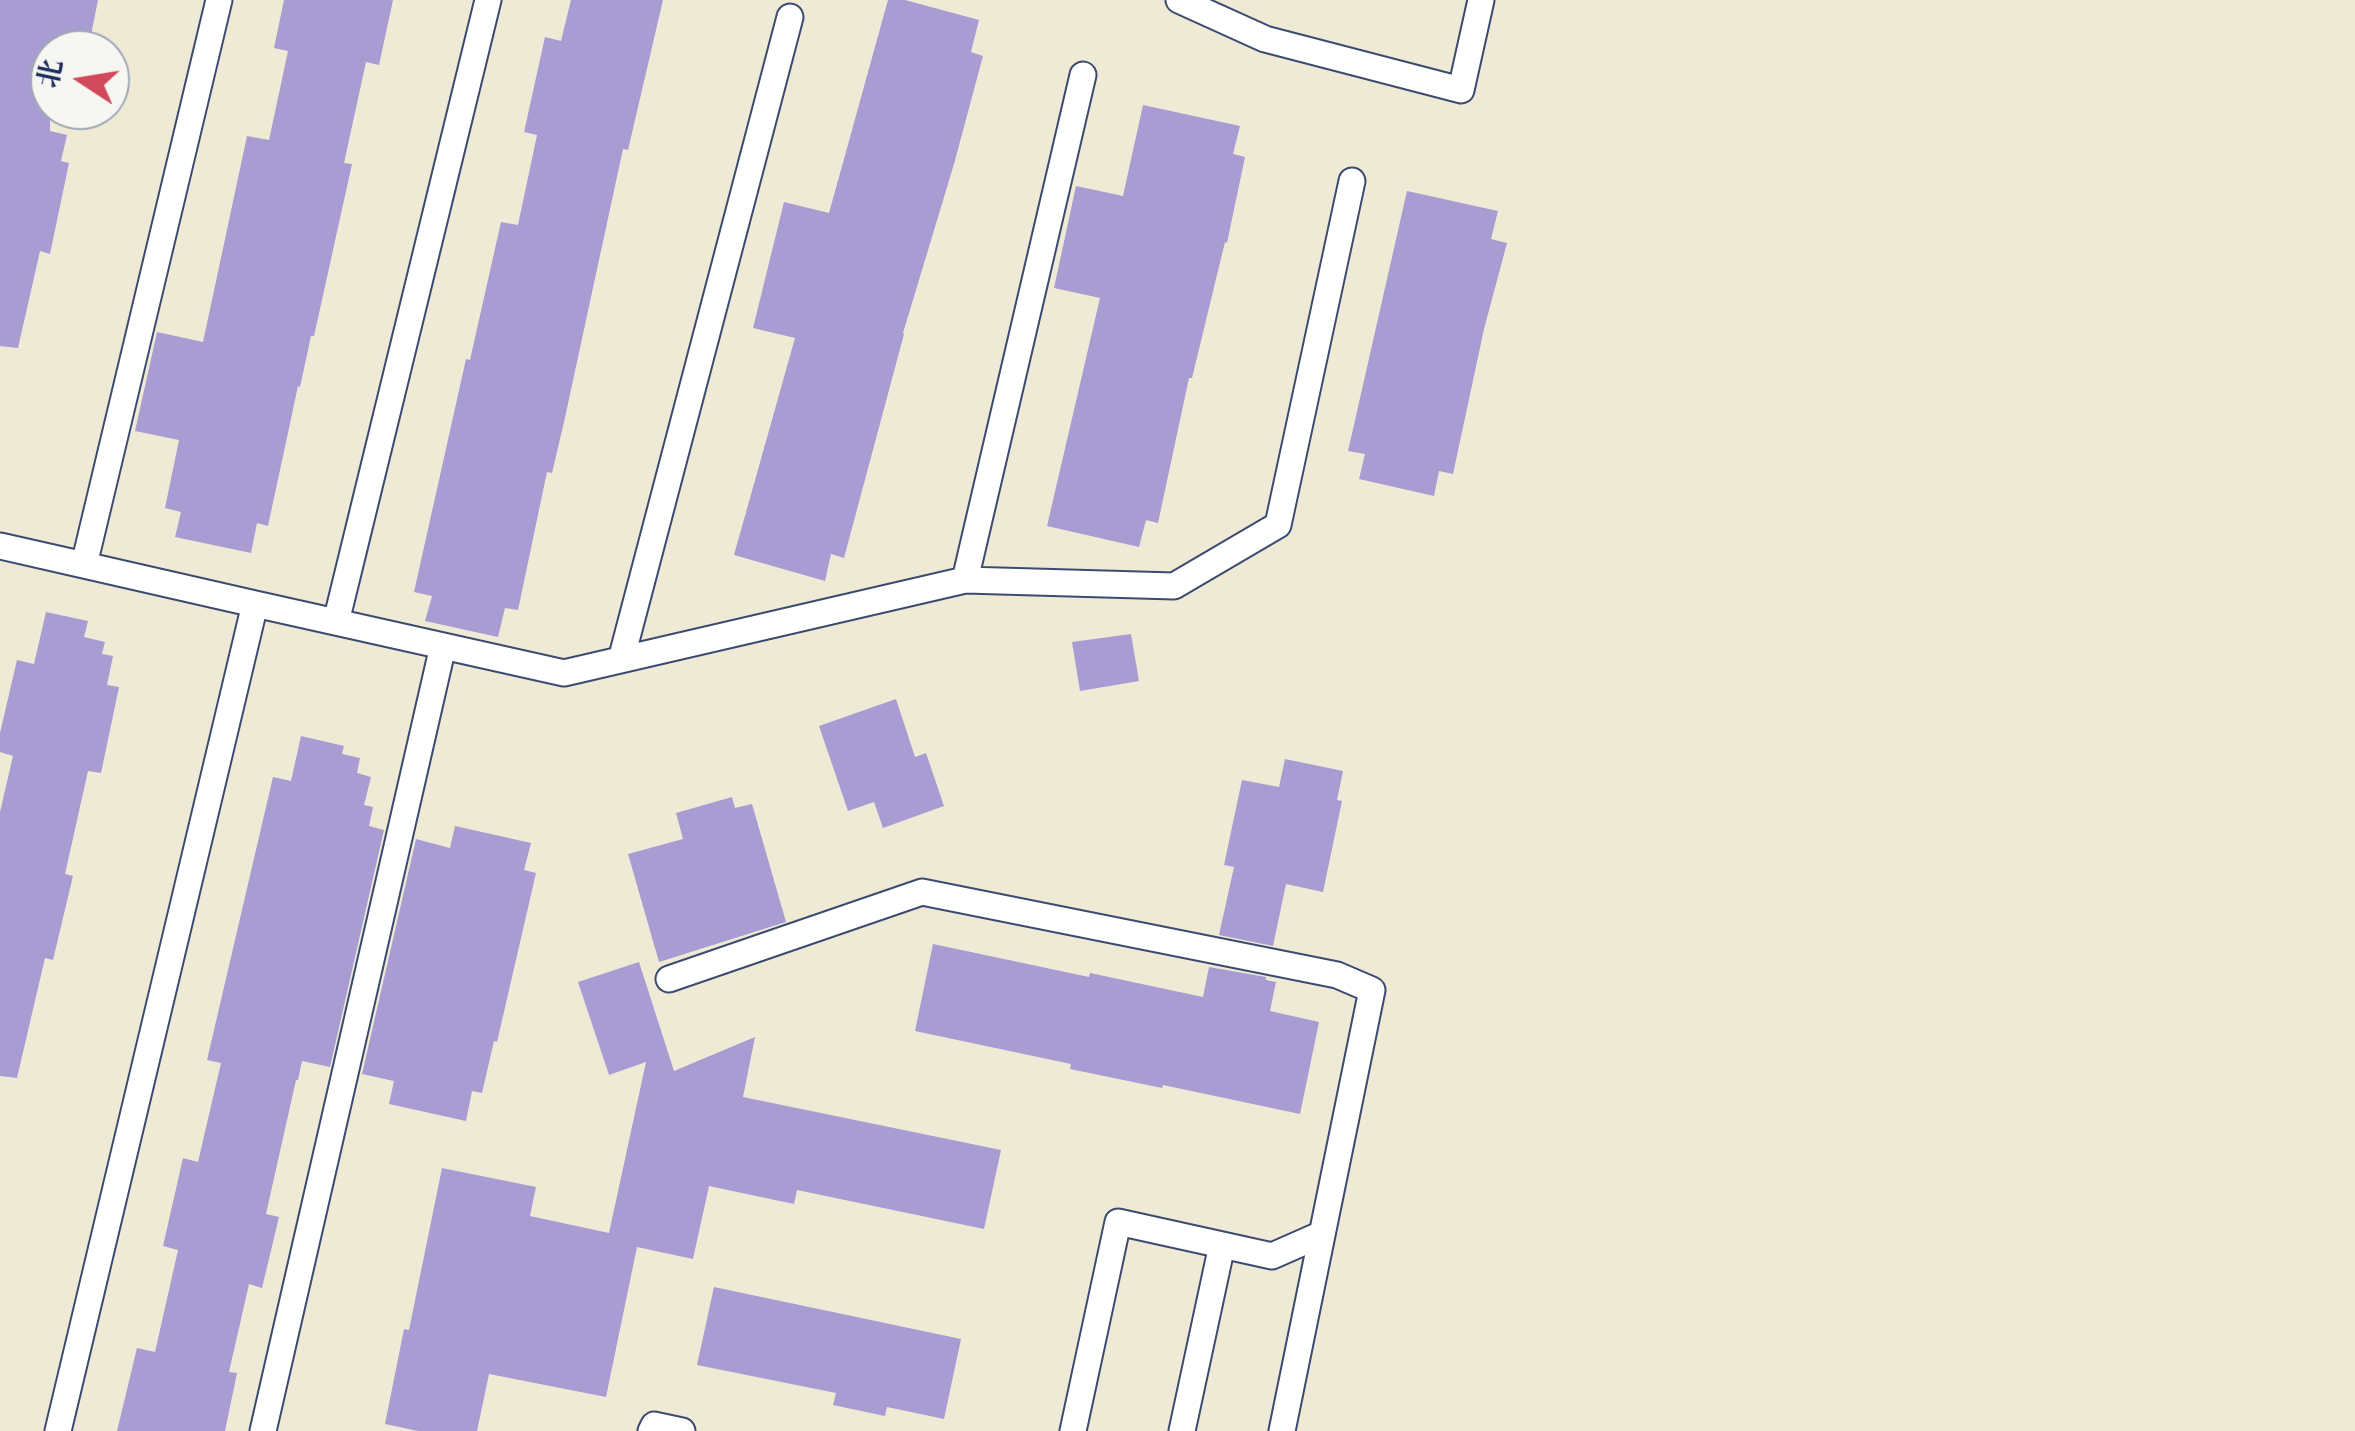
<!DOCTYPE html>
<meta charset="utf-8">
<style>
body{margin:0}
#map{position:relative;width:2355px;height:1431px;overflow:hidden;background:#efead5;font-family:"Sorts Mill Goudy","Noto Serif SC",serif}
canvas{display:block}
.north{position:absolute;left:30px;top:30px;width:100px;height:100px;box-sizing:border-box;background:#f6f6f2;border:2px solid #9ea6b7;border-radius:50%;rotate:282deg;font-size:28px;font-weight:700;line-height:40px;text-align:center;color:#1b2f5e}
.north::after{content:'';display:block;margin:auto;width:35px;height:45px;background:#d1495b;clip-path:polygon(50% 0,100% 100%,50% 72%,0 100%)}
</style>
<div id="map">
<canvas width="2355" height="1431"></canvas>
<div class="north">北</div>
</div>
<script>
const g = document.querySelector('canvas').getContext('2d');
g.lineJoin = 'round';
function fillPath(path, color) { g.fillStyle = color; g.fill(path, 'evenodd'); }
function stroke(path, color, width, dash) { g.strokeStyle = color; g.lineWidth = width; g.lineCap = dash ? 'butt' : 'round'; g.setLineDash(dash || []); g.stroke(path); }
fillPath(new Path2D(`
 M0 0H98L88 50H50V131L67 135 61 161 69 163 50 254 40 251 18 348 0 346Z
 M284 0H393L379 65 366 62 344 163 352 164 314 336H311L300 387 298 386 268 526 257 523 251 553 175 537 181 512 165 508 179 440 135 431 157 332 203 342 247 136 269 140 288 51 274 48Z
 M571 0H663L628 150 623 149 564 422 552 473 547 472 518 610 505 608 498 637 425 621 432 596 414 592 466 359 470 360 501 222 518 225 537 135 524 132 545 37 561 41Z
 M888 0H905L979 20 971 52 983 56 954 164 903 333 904 334 844 558 831 554 825 581 734 555 795 338 753 328 784 202 829 213Z
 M1143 105 1240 126 1233 154 1245 157 1227 243 1225 242 1192 378H1189L1158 523 1146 520 1139 547 1047 526 1100 298 1054 288 1076 186 1123 196Z
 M1407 191 1498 211 1491 239 1507 243 1484 329 1453 474 1439 471 1434 496 1359 479 1365 454 1348 451Z
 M46 612 88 621 84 637 105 642 102 654 113 656 107 685 119 687 101 773 88 771 65 874 73 876 53 960 45 958 17 1078 0 1076V812L13 756 0 752V733L17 660 34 664Z
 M1131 634 1139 681 1080 691 1072 642Z
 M896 699 915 757 926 753 944 806 883 828 874 802 848 811 819 726Z
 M301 736 344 746 342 754 360 758 357 773 371 777 364 805 373 807 369 826 384 830 330 1067 302 1061 298 1080H296L266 1214 279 1217 262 1288 249 1284 229 1372 237 1373 225 1431H117L137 1348 155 1352 178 1250 163 1246 183 1158 198 1162 221 1063 207 1060 273 777 291 781Z
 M1285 759 1343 771 1337 800 1342 801 1323 892 1286 884 1273 946 1219 935 1234 867 1224 865 1242 780 1279 787Z
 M732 797 735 808 752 804 786 922 659 962 628 854 683 839 676 813Z
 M455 826 531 843 524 870 536 873 497 1042 494 1041 482 1093 472 1091 466 1121 389 1104 394 1081 362 1074 416 839 450 848Z
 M933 944 1089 977 1090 973 1203 997 1209 967 1266 977V980L1276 982 1270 1011 1319 1022 1300 1114 1163 1085 1162 1088 1070 1069 1071 1064 915 1031Z
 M639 962 674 1071 755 1037 743 1097 1001 1150 984 1229 797 1190 794 1204 709 1186 693 1259 637 1247 606 1397 489 1374 477 1431H418L385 1424 404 1329 409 1330 442 1168 536 1187 530 1216 609 1233 646 1062 609 1075 578 982Z
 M714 1287 961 1339 944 1419 887 1407 885 1416 833 1405 836 1393 697 1365Z`), '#a89cd2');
const service = new Path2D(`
 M1179 0 1265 39 1461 90 1481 0
 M0 546 84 565 219 0
 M965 580 1083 75
 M255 604 564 673 965 580 1174 586 1278 525 1352 181
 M336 622 488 0
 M621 660 790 17
 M669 979 922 892 1337 975 1372 990 1282 1431
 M58 1431 255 604 84 565
 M263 1431 443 646
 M651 1431 654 1425 682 1431
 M1073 1431 1118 1222 1272 1256 1322 1234
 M1182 1431 1222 1245`);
stroke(service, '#3b4b70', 29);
stroke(service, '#fff', 25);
</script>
